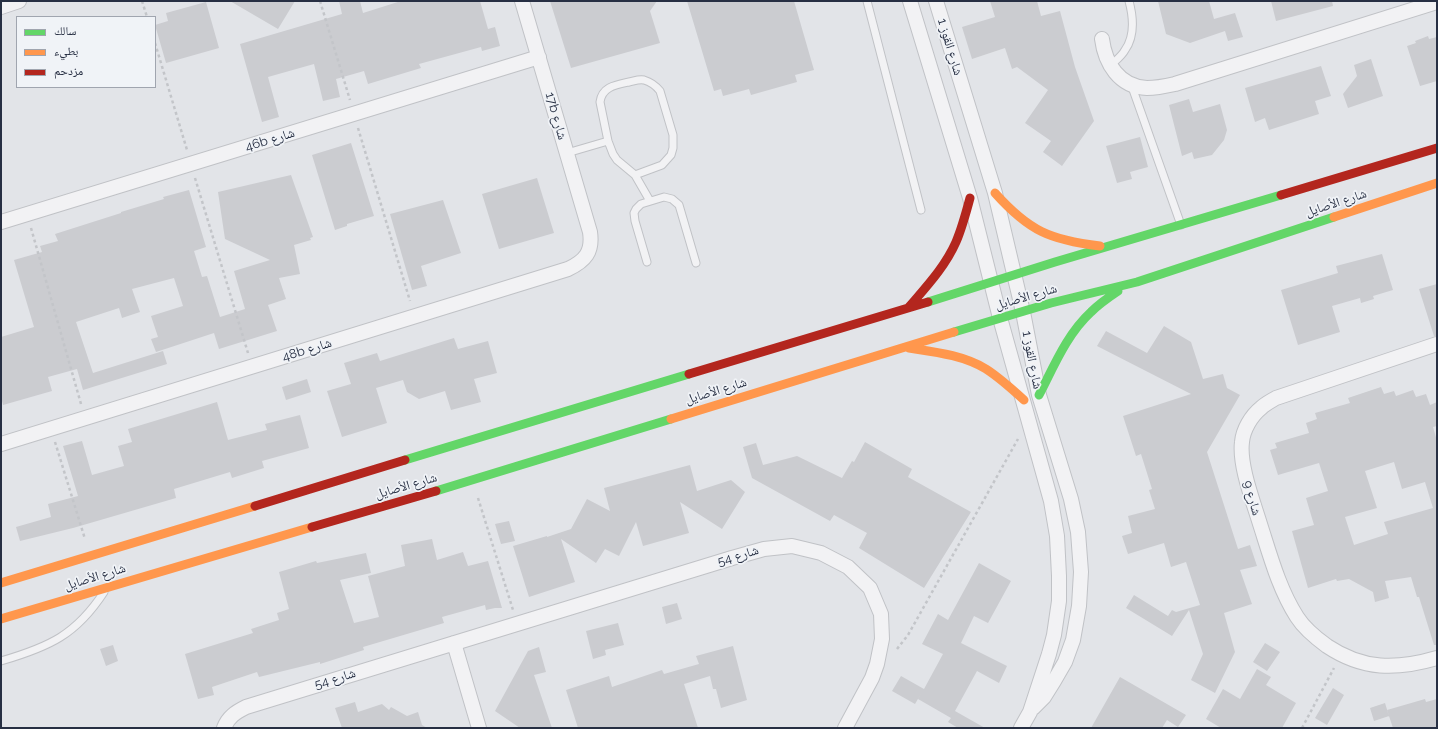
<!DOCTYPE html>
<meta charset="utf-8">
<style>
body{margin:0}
#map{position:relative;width:1438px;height:729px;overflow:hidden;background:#e2e4e8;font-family:Raleway,"Noto Naskh Arabic",sans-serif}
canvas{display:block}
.frame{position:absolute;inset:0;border:2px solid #272f43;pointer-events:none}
.legend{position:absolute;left:16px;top:16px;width:140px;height:72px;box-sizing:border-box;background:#f0f3f7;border:1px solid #a0a5af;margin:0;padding:5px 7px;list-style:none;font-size:12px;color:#272f43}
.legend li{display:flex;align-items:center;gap:8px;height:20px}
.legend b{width:20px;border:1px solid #a0a5af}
</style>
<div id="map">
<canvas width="1438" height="729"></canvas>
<div class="frame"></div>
<ul class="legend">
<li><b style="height:5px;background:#63d668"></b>سالك</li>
<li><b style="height:5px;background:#ff974d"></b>بطيء</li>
<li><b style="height:5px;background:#b3261e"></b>مزدحم</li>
</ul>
</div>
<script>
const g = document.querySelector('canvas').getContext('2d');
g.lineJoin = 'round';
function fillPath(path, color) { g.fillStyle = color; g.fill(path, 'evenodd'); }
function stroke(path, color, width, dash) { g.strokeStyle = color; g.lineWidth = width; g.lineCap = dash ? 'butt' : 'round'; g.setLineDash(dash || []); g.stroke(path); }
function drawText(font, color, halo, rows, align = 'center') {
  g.font = font + ' Raleway,"Noto Naskh Arabic",sans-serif'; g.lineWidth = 3.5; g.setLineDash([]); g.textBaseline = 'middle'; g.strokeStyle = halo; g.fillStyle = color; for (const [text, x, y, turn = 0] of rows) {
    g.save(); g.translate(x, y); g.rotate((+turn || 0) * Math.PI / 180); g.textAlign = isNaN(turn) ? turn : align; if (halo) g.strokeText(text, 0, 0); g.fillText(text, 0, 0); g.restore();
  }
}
fillPath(new Path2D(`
 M230 1H295L278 29Z
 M339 1H360L363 13 401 1H480L488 29 495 27 500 46 482 51 481 47 419 64 421 68 368 84 364 71 336 79 340 97 323 101 314 64 268 77 279 117 262 122 240 44 342 14Z
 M550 1H657L650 11 660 43 571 68Z
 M687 1H794L814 70 795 75 797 82 751 95 749 89 723 96 721 89 714 91Z
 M990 1H1037L1041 16 1060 11 1075 67 1094 121 1062 166 1043 152 1051 141 1025 123 1048 90 1017 67 1012 69 1005 48 972 59 962 27 995 17Z
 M1158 1H1209L1214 19 1235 13 1243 37 1228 41 1225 31 1190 43 1166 34Z
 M1271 1H1332L1333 6 1276 21Z
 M206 2 219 48 166 63 155 25 168 21 166 13Z
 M1428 36 1429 39 1437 37V81L1420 86 1407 46 1416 43 1415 41Z
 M1371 59 1383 96 1348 108 1343 94 1357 76 1354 65Z
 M1321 66 1331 96 1315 101 1319 114 1269 130 1265 118 1255 122 1245 88Z
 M1189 99 1193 112 1220 104 1227 130 1224 140 1212 155 1194 159 1192 152 1182 156 1169 105Z
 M1140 137 1148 167 1130 172 1132 179 1117 183 1106 146Z
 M351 143 374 216 347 224V226L335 230 312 155Z
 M291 175 313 237 310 238 311 240 294 245 300 274 279 278 286 299 268 305 277 331 219 349 214 333 156 352 151 339 158 337 151 316 183 306 174 278 132 289 140 312 122 318 119 308 76 322 93 373 163 351 167 364 83 390 77 369 48 377 52 391 3 405 1 397V337L34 327 14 260 42 252 40 246 58 241 55 234 121 213V212L164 199 163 197 189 190 206 247 194 251 202 277 207 276 220 317 245 309 234 271 270 260 225 239 218 192Z
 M537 178 554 233 499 249 482 194Z
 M443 200 461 253 421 266 427 286 412 290 390 214Z
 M1382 254 1393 290 1373 296 1374 299 1361 303 1360 298 1332 306 1340 332 1298 345 1281 290 1338 273 1336 266Z
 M1437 284V336H1434L1419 289Z
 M1164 326 1191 342 1203 379 1223 374 1227 388 1240 395 1207 452 1238 549 1250 545 1257 566 1240 570 1252 604 1224 613 1235 652 1215 693 1191 680 1203 654 1189 610 1172 636 1126 608 1134 595 1168 616 1172 610 1176 612 1200 605 1186 562 1171 567 1164 543 1128 554 1122 536 1132 533 1128 516 1155 509 1149 490 1152 489 1141 454 1136 456 1123 416 1191 394 1097 346 1106 331 1147 353Z
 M454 338 458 349 488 341 497 373 474 379 481 402 451 410 445 391 419 399 407 392 403 380 376 388 387 423 342 437 327 391 351 384 344 363 377 353 380 361Z
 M307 379 311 392 286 400 282 387Z
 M1381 387 1384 394 1394 391 1396 396 1413 390 1416 397 1426 394 1430 405 1437 402V426L1433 427 1437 441V645H1434L1419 597H1417L1411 577 1385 581 1389 598 1375 602 1373 592 1349 579 1337 581 1336 579 1308 588 1292 531 1314 525 1306 498 1328 491 1319 463 1278 475 1270 450 1277 448 1275 443 1309 433 1306 423 1317 419 1315 413 1350 403 1348 398ZM1394 462 1402 489 1425 482 1433 508 1384 522 1388 534 1354 545 1345 517 1377 508 1365 471Z
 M217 402 228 440 267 430 265 424 300 415 309 448 262 461 264 468 232 478 230 472 174 489 176 498 73 528 20 541 16 527 51 517 48 504 78 496 63 446 82 441 92 475 124 466 118 446 132 442 128 429Z
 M865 442 912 469 908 477 971 512 924 588 859 548 867 533 834 515 830 521 752 478 743 447 756 443 763 465 797 456 842 478 852 461 854 462Z
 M690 465 697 491 731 480 745 492 722 529 680 502 689 533 643 546 636 522 619 556 605 549 596 563 561 539 575 582 529 597 513 546 547 536V537L571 529 587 499 610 511 604 488Z
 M509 521 515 541 501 544 495 524Z
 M432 539 437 560 463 552 468 566 488 561 502 608H495L486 610 485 605 442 617 444 623 363 647 364 650 320 664V662L259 677 257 672 212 687 214 695 198 699 185 654 253 633 251 629 279 620 277 613 289 609 279 572 316 561 317 563 366 553 371 573 340 580 354 623 379 617 368 576 405 566 401 545Z
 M979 563 1011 581 988 623 974 616 961 643 1007 666 999 683 977 671 955 711 985 728H958L948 722 951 718 918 699 922 692 915 704 892 691 901 676 924 689 943 654 922 644 938 614 948 620Z
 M677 603 682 619 666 624 662 607Z
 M618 623 624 645 605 650 606 655 593 659 586 631Z
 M1265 643 1280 652 1267 671 1253 662Z
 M113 645 118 661 106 666 100 649Z
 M733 646 747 700 721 708 716 689H713L710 676 684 684 698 728H578L566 690 609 676 612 687 662 670 664 674 699 664 696 656Z
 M539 647 546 672 534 675 552 728H520L495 711 528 651Z
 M1257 669 1271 677 1266 685 1296 703 1282 728H1221L1206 719 1223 689 1240 699Z
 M1120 677 1186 715 1178 727 1167 720 1162 728H1091Z
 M1333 688 1344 695 1327 725 1315 718Z
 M1425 699 1426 702 1437 699V728H1393L1387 710Z
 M355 702 358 712 382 704 389 710 391 707 407 716 418 712 422 725 427 728H342L335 708Z
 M1385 703 1389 716 1374 721 1370 708Z`), '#cbccd0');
const lane = new Path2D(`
 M867 1 921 210
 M1110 66C1115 61 1122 56 1125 50 1135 36 1133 16 1129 1
 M1131 84 1181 225
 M567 153 608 141
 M635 175 662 165 671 155 673 148V135L660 91C656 86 651 82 644 80 639 79 634 81 629 82 615 85 602 87 600 102L608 141 613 154 617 160 635 175 650 201
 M647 262 635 221 634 213 636 209 641 204 664 197 672 199 679 205 696 263
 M1 661C49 647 76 635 104 592`);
const street = new Path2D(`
 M910 1 970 198 1000 318 1051 501 1057 536 1059 576V601L1054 635 1049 654 1030 712 1021 728
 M936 1 995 193 1023 312 1039 395 1071 499 1078 532 1081 572 1079 606 1073 640 1065 662 1054 681 1044 697 1033 708
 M1 7 19 1
 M1102 39C1105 63 1119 87 1147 88 1156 88 1166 86 1175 84L1437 2
 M1 222 539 57
 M1437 344 1276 398C1271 401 1265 404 1261 408 1251 416 1243 430 1242 442 1239 465 1253 501 1260 524 1270 555 1279 589 1297 617 1304 628 1316 638 1327 646 1363 670 1396 670 1437 658
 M1 444 568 269C585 261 593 252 590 232L522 1
 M454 643 479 728
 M224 728C228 717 236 712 246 707L732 558 764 549 792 546 821 553 848 567 870 588 881 614 882 639 877 664 872 678 845 728`);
stroke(lane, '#c0c2c6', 9);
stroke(street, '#c0c2c6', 16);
stroke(new Path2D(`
 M142 1 147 17
 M320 1 350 100
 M155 43 187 150
 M358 128 410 301
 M195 178 248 353
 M31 228 81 404
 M55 442 85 539
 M478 498 513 610
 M897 649 908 635 1018 439
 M1302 728 1334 668`), '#c3c5c9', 2.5, [3, 3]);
stroke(lane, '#f2f2f4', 7);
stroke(street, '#f2f2f4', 14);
stroke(new Path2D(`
 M928 302 1055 262 1281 195
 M954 332 1051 303 1137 282 1334 217
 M1039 395C1054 366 1067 334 1091 312 1099 304 1109 297 1118 291
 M405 460 689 374
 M436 491 671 419`), '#63d668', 9);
stroke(new Path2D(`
 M995 193C1029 231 1050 240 1100 246
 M1334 217 1437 183
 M909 348C935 352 963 355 986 369 1000 378 1012 389 1024 400
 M671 419 954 332
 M1 583 255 506
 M1 619 312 527`), '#ff974d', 9);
stroke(new Path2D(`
 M1281 195 1437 148
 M909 307C926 287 945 267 956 242 962 228 966 213 970 198
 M689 374 928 302
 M255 506 405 460
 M312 527 436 491`), '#b3261e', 9);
drawText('13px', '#272f43', '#f0f3f7', [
 ["شارع القوز 1",950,47,73],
 ["17b شارع",556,116,74],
 ["46b شارع",270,140,-17],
 ["شارع الأصايل",1336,203,-18],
 ["شارع الأصايل",1026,297,-16],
 ["48b شارع",307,350,-17],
 ["شارع القوز 1",1032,360,79],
 ["شارع الأصايل",716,391,-17],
 ["شارع الأصايل",406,486,-16],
 ["شارع 9",1252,498,74],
 ["شارع 54",738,556,-17],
 ["شارع الأصايل",95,577,-17],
 ["شارع 54",335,679,-17]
]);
</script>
